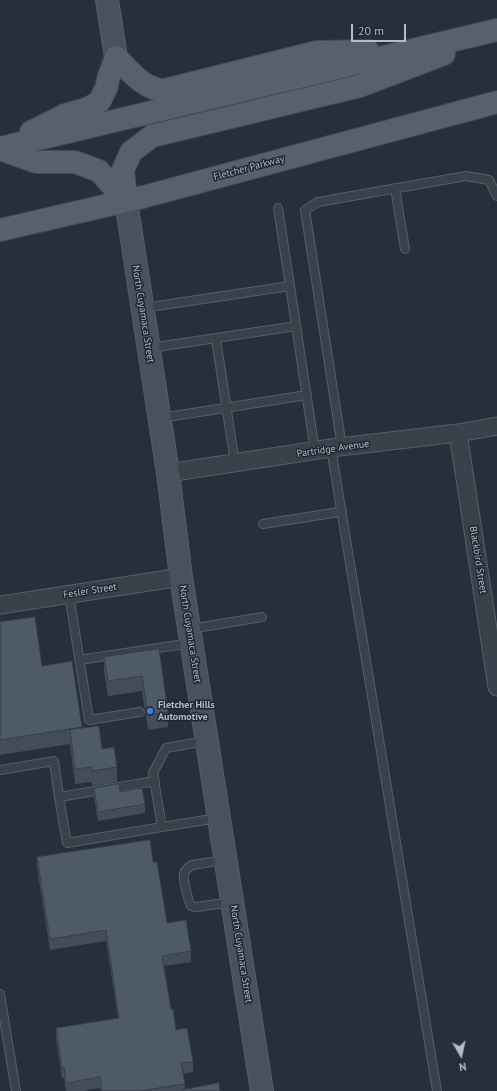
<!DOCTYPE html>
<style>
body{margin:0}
#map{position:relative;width:497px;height:1091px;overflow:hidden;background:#262f3b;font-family:"PT Sans",sans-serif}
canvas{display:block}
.north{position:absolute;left:441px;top:1035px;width:40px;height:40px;-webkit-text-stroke:3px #1e2630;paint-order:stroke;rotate:171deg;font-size:11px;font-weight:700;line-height:16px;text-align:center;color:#b5bcc7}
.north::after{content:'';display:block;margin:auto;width:14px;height:18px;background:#b5bcc7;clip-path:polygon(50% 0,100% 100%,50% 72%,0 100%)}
.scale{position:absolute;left:351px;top:24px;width:55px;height:18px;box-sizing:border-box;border:2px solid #b5bcc7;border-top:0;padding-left:5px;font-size:12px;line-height:14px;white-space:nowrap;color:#b5bcc7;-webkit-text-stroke:3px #1e2630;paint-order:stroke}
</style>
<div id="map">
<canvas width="497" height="1091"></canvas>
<div class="north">N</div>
<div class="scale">20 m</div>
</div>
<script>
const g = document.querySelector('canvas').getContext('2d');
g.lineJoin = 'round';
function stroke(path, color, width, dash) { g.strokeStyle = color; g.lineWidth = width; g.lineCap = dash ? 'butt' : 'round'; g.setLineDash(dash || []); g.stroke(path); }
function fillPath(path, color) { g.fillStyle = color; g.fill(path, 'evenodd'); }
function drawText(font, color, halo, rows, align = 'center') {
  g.font = font + ' "PT Sans",sans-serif'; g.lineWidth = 3; g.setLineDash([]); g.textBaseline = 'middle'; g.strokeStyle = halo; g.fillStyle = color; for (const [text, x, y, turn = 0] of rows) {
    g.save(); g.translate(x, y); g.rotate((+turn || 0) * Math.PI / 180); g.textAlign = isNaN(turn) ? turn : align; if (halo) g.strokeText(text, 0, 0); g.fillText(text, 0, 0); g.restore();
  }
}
const lane = new Path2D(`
 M395 188 405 249
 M290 286 315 451
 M143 308 290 286 278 208
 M216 339 235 463
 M150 348 296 326
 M161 418 307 395
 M342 447 305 210 318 202 466 176 489 180 497 196
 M331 448 437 1091
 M263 524 333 513 342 511
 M69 594 89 720 140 712
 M190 629 262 617
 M79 660 191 643
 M206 741 166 748 153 773 162 827 218 818
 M0 770 54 761 59 797
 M155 781 59 797 67 843 162 827
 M225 860 192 865C189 867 185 870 184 874 183 880 188 900 191 906L196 907 232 902
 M0 994 16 1091`);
const street = new Path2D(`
 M458 433 497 687
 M168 473 331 448 458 433 497 426
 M0 605 181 577`);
const secondary = new Path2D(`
 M107 0 116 57
 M126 201 168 473 181 577 262 1091`);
const primary = new Path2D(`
 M31 132 65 115 89 108 100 101 107 86 108 79 116 57C130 71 144 90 165 90L317 52 368 51
 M0 148 497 30
 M0 149 36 162H75L99 171 126 201
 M126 201 123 170 131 152 152 136 360 86 444 54
 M0 230 143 197 497 102`);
stroke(lane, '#575f69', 10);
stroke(street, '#575f69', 19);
stroke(secondary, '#575f69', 24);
stroke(primary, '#424a54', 24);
stroke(lane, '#39414b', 8);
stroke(street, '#39414b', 17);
stroke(secondary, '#48515e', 22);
stroke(primary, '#57606b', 22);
fillPath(new Path2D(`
 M0 622 42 666 82 727V728L102 749 117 767V782L92 786V782L75 784 70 744 0 755Z
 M159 649 168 712V727L148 730 142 691 108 696 104 672V657Z
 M94 788 120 792 145 804V813L98 821 94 797Z
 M37 857 153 862 167 923 191 951V962L164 966 171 1009 176 1030 193 1062V1072L183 1074 185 1084V1089L220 1091H101L100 1088 83 1091H66L64 1078H62L56 1038V1028L118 1018 106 941 50 950 37 868Z`), '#434d59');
const building = new Path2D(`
 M35 617 42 666 72 661 82 727 0 740V622Z
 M159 649 168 712 148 715 142 676 108 681 104 657Z
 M99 726 102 749 114 747 117 767 92 771V767L75 769 70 730Z
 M119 784 120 792 142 788 145 804 98 812 94 788Z
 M150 840 153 862H157L167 923 186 920 191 951 162 956 171 1009H173L176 1030 187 1028 193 1062 181 1063 185 1084 139 1091H102L100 1077 66 1083 64 1067 62 1068 56 1028 119 1018 106 930 50 939 37 857Z
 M219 1083 220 1091H182V1090Z`);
fillPath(building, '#4e5a67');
stroke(building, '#373f48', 1);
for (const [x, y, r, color] of [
 [150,711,4,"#3f7fe0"]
]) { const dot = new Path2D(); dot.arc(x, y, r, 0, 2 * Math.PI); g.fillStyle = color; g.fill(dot); stroke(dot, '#1e2630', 1.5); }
drawText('10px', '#b5bcc7', '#1e2630', [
 ["Fletcher Parkway",249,168,-15],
 ["North Cuyamaca Street",143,314,81],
 ["Partridge Avenue",333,449,-8],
 ["Blackbird Street",478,560,81],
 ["Fesler Street",90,591,-9],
 ["North Cuyamaca Street",190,634,81],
 ["North Cuyamaca Street",241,954,81]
]);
drawText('bold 10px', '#b5bcc7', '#1e2630', [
 ["Fletcher Hills",158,705],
 ["Automotive",158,717]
], 'left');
</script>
